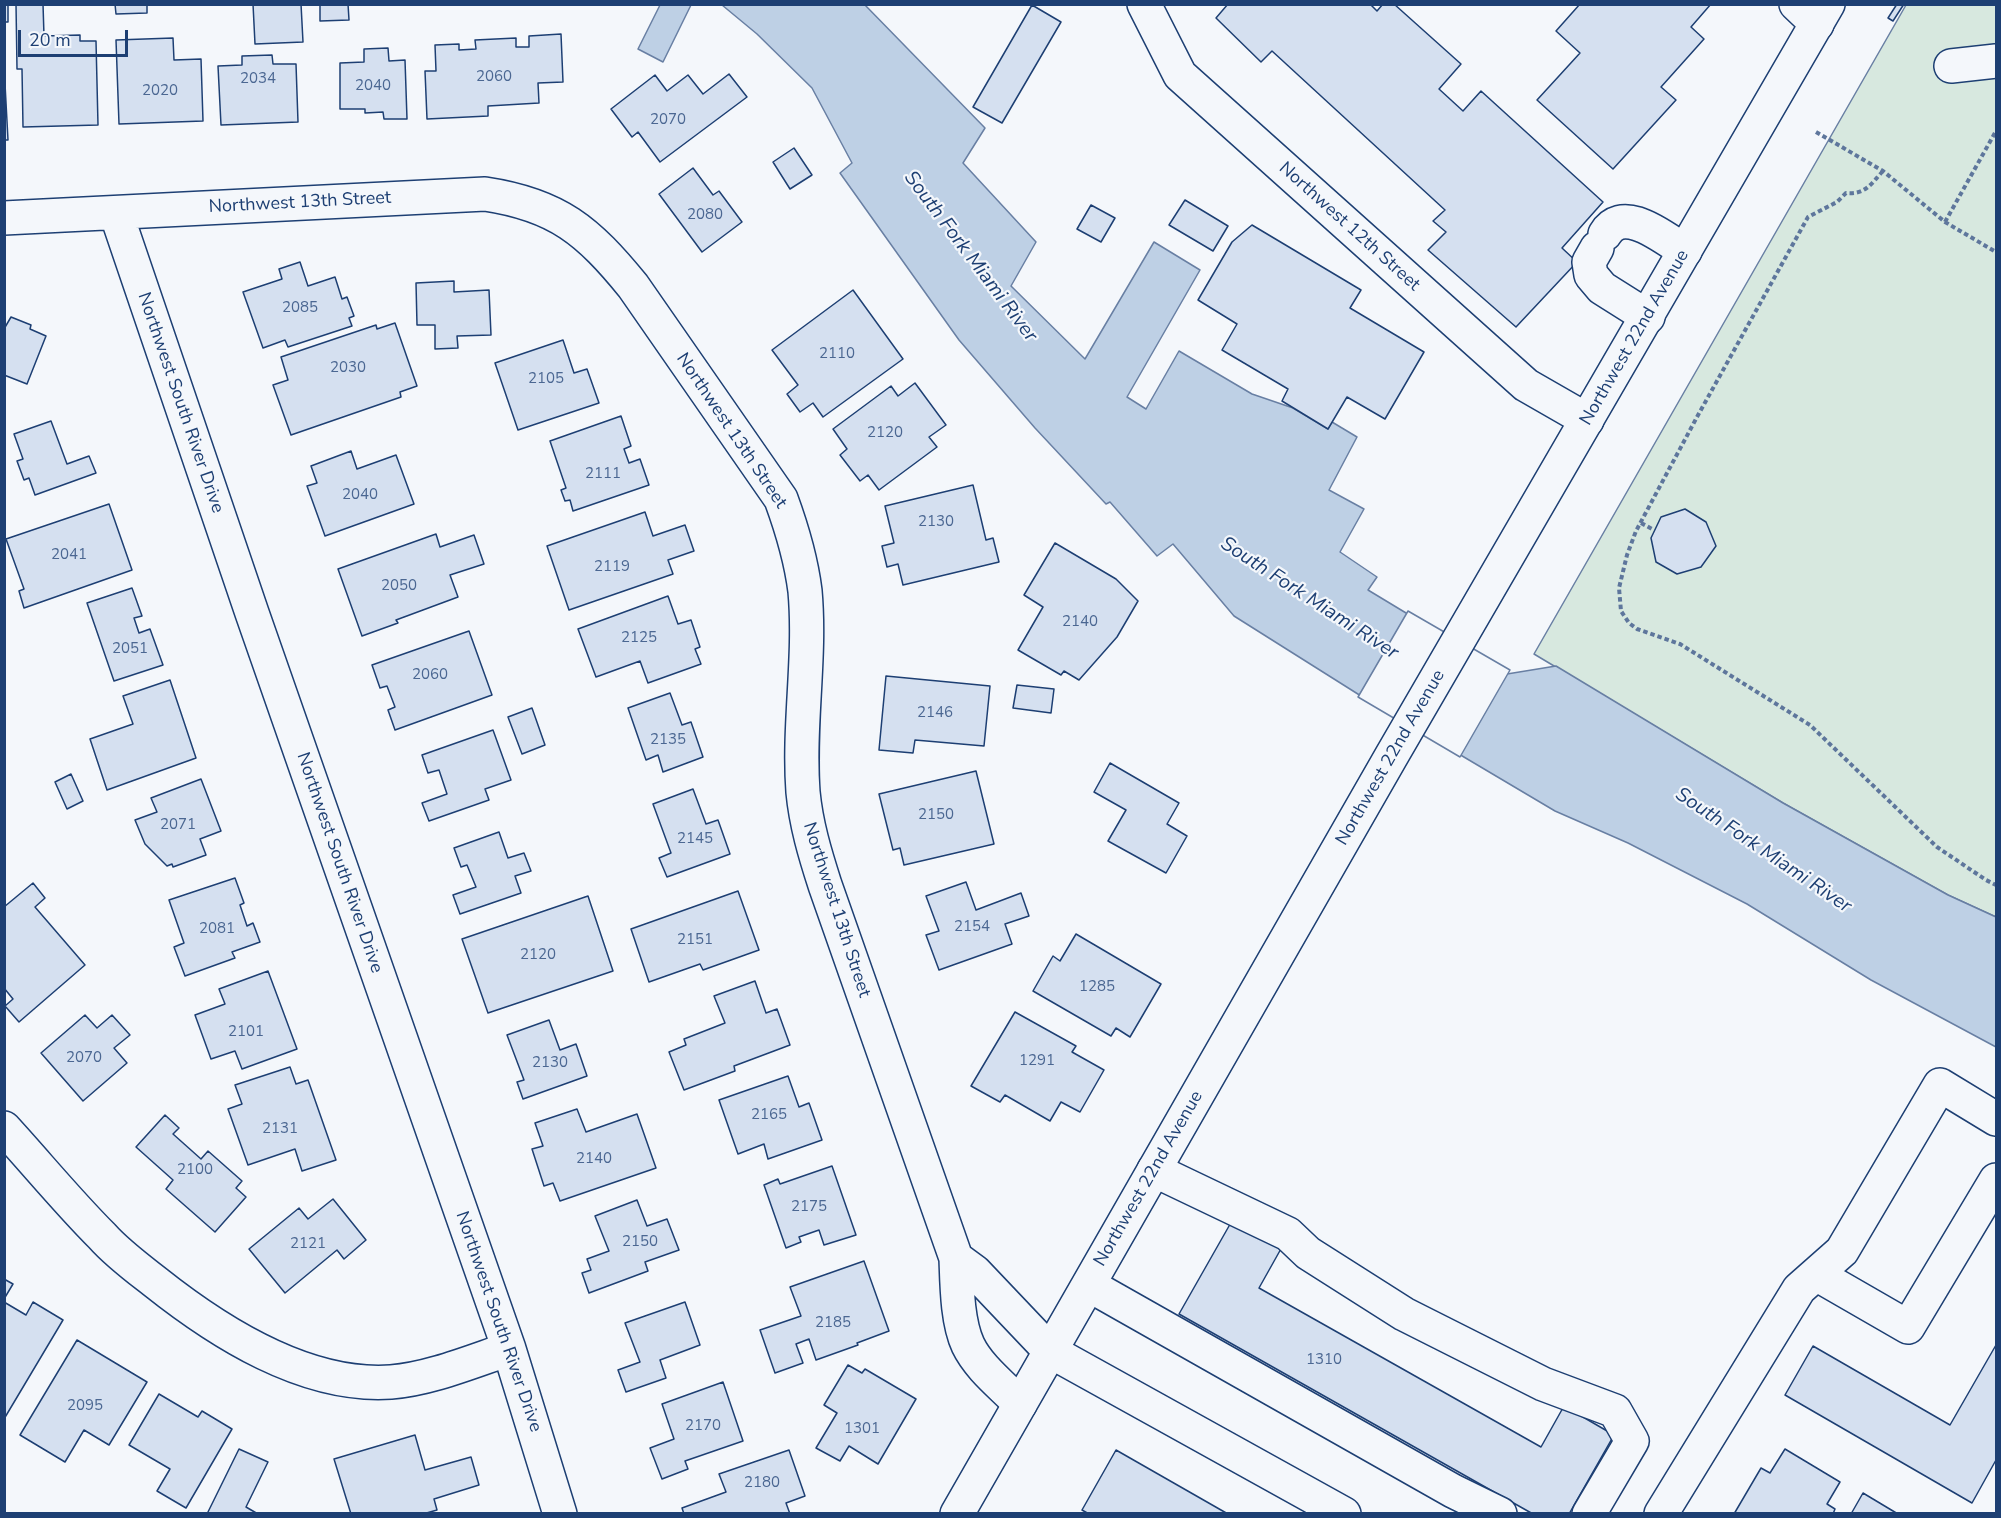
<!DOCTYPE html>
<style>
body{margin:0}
#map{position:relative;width:2001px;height:1518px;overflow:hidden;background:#f4f7fb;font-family:"Nunito Sans",sans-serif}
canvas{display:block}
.frame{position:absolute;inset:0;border:6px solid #1d3f73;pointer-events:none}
.scale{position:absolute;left:18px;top:30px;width:110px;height:27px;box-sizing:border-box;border:3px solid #1d3f73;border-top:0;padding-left:8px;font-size:18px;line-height:21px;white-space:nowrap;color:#1d3f73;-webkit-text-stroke:4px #f4f7fb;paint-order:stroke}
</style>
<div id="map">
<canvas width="2001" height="1518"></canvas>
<div class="frame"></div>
<div class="scale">20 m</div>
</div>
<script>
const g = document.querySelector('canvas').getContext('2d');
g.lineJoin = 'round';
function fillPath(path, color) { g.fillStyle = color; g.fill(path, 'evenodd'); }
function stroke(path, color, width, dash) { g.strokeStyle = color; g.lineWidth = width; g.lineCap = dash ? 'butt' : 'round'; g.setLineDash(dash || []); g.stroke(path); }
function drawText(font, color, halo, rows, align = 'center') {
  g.font = font + ' "Nunito Sans",sans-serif'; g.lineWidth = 4.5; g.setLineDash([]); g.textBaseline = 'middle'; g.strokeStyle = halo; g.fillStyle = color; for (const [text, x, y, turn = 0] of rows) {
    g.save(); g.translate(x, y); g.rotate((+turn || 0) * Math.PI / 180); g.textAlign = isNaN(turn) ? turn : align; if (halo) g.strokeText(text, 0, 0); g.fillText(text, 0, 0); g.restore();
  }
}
const green = new Path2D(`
 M1906 5H1996V917L1948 895 1783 803 1534 654Z`);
fillPath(green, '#d7e8df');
stroke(green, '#687fa3', 1.5);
const water = new Path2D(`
 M660 5H691L663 62 638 49Z
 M722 5H865L985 128 963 163 1036 242 1011 286 1085 359 1154 242 1200 270 1127 397 1146 409 1179 351 1252 394 1293 408 1328 429 1332 422 1357 437 1329 490 1364 509 1340 552 1377 577 1368 590 1507 674 1556 666 1783 803 1948 895 1996 917V1047L1871 980 1747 904 1628 843 1555 811 1361 696 1234 616 1173 544 1157 556 1110 502 1106 504 1035 428 959 340 840 173 852 163 812 88 757 34Z`);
fillPath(water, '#bed0e5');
stroke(water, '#687fa3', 1.5);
const pier = new Path2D(`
 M1408 611 1510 670 1460 757 1358 697Z`);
fillPath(pier, '#f4f7fb');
stroke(pier, '#687fa3', 1.5);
const building = new Path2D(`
 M4 4H8V22H4Z
 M16 4H43L44 36 80 35V41H96L98 125 23 127 22 69H17Z
 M115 4H147V13L116 14Z
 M253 4H301L303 42 255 44Z
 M320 4H348L349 20 320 21Z
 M1228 4H1370L1377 11 1383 4H1394L1461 64 1439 89 1463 111 1481 91 1603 202 1562 248 1577 262 1516 327 1428 250 1446 232 1433 221 1445 210 1272 51 1261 62 1216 18Z
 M1580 4H1711L1691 27 1704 39 1661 87 1676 100 1613 169 1537 100 1580 53 1556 31Z
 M1897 4H1904L1893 21 1888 18Z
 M1032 5 1061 22 1002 123 973 107Z
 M561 34 563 82 538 83 539 103 488 106V116L427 119 425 71H436L435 45 459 44V50L476 49 475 40 516 38V47H529V36Z
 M173 38 174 60 201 59 203 121 119 124 116 40Z
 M388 48 389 61 405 60 407 119H384L383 112 365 113V109H340V63L364 62V49Z
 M272 55 273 64H296L298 122 221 125 218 66 242 65V56Z
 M4 65 8 140H4Z
 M729 74 747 97 660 162 638 132 632 137 611 109 655 75 667 91 688 75 703 94Z
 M794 148 812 175 790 189 773 162Z
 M693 168 713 195 719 191 742 222 702 252 659 194Z
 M1185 200 1228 226 1213 251 1169 225Z
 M1091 205 1115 218 1101 242 1077 229Z
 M1252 225 1361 290 1350 308 1424 352 1385 419 1347 397 1328 429 1282 401 1288 389 1222 350 1237 324 1198 300 1232 242Z
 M300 262 308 286 335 277 342 299 347 297 354 316 349 318 352 326 288 347 285 340 263 348 243 292 282 279 279 269Z
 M454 281V292L489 290 491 335 457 336 458 348 435 349V325H417L416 283Z
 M853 290 903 359 823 417 813 403 800 412 787 394 798 385 772 350Z
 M11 317 31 325 30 329 46 336 27 384 4 375V329Z
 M395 323 417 386 400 392 401 397 291 435 273 385 288 380 281 357 376 325 377 329Z
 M563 340 574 373 587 369 599 403 518 430 495 363Z
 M915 383 946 425 929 437 937 447 879 490 868 475 860 481 840 455 847 449 833 429 891 386 898 396Z
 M621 416 631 446 624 449 629 463 640 459 649 485 573 511 570 500 565 501 561 490 566 488 550 441Z
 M51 421 67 464 89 456 96 473 35 495 29 478 24 480 17 461 23 459 14 434Z
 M351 451 357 469 396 455 414 504 325 536 307 486 317 483 311 466Z
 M973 485 986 540 993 538 999 562 903 585 898 564 887 567 882 546 894 543 885 506Z
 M109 504 132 570 24 608 19 591 24 589 6 539Z
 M1685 509 1706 522 1716 546 1701 567 1677 574 1656 562 1651 538 1661 517Z
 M645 512 653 536 685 525 694 551 668 560 673 574 569 610 547 546Z
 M436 534 440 547 474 535 484 564 450 575 458 597 396 620 398 623 362 636 338 569Z
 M1055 543 1116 579 1138 601 1117 637 1079 680 1064 671 1061 675 1018 650 1043 607 1024 595Z
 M132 588 142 616 134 618 139 633 150 629 163 665 114 681 87 603Z
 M668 596 678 624 691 620 700 647 695 649 701 664 648 683 640 661 596 677 578 629Z
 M469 631 492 695 395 730 388 710 395 707 387 686 380 688 372 665Z
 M886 676 990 686 984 746 915 740 913 753 879 750Z
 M170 680 196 758 107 790 90 739 133 724 123 696Z
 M1017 685 1054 689 1051 713 1013 708Z
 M670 693 682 725 691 722 703 757 663 772 658 755 646 760 628 708Z
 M532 708 545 745 522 754 508 717Z
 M493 730 511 780 485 789 489 800 429 821 422 803 447 794 439 770 428 773 422 755Z
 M1110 763 1179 803 1167 824 1187 836 1166 873 1108 841 1126 810 1094 792Z
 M976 771 994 844 904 865 900 848 893 850 879 794Z
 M71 774 83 801 67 809 55 782Z
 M201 779 221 831 200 839 206 855 173 867 172 864 167 866 145 844 135 820 157 812 151 798Z
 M693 789 706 824 718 820 730 854 667 877 659 858 671 853 653 804Z
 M499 832 508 858 524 853 531 871 515 876 521 893 460 914 453 895 476 887 467 865 461 867 454 848Z
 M235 878 244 903 240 905 247 926 253 923 260 942 232 952 235 958 185 976 174 947 184 943 169 900Z
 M966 882 976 910 1021 893 1029 916 1005 924 1012 944 939 970 926 935 939 931 926 896Z
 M33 883 45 898 35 907 85 965 19 1022 5 1006 13 999 4 988V907Z
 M738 891 759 950 703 970 700 964 649 982 631 929Z
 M588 896 613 971 488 1013 462 939Z
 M1076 934 1161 984 1130 1037 1116 1028 1111 1036 1033 991 1053 956 1060 961Z
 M268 971 297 1049 242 1069 235 1051 211 1059 195 1015 225 1004 219 989Z
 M755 981 766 1013 777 1009 790 1045 734 1066 735 1071 684 1090 669 1052 686 1045 684 1039 725 1023 714 996Z
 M1015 1012 1076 1046 1072 1052 1104 1070 1080 1112 1061 1102 1050 1121 1005 1095 1000 1102 971 1086Z
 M85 1015 97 1028 112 1015 130 1035 114 1048 127 1063 83 1101 41 1053Z
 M549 1020 560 1050 576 1044 587 1076 523 1099 517 1082 524 1080 507 1035Z
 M290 1067 296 1084 308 1080 336 1160 302 1171 295 1149 248 1165 228 1109 242 1104 235 1085Z
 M788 1076 799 1107 809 1103 822 1140 768 1159 764 1144 738 1154 719 1100Z
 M577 1109 586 1132 637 1114 656 1168 560 1201 553 1183 544 1186 532 1149 543 1146 535 1123Z
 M165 1115 179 1128 173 1134 201 1159 208 1151 242 1181 236 1188 246 1197 215 1232 166 1189 173 1180 136 1147Z
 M832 1166 856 1235 824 1245 819 1230 799 1237 801 1242 786 1248 764 1185 778 1179 780 1184Z
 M333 1199 366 1240 344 1259 337 1250 285 1293 249 1249 299 1208 308 1219Z
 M637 1200 647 1226 667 1219 679 1250 645 1262 648 1271 589 1293 582 1273 591 1270 587 1259 609 1251 595 1216Z
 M1233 1219 1282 1247 1259 1288 1541 1447 1564 1406 1614 1435 1569 1514H1533L1179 1314Z
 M864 1261 889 1331 857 1343 858 1345 816 1360 809 1339 796 1344 803 1363 775 1373 760 1330 801 1316 790 1287Z
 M4 1279 13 1284 4 1299Z
 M4 1302 26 1315 33 1302 63 1320 4 1419Z
 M685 1302 700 1345 660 1360 666 1378 626 1392 618 1370 640 1362 625 1323Z
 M77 1340 147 1382 109 1445 84 1430 65 1462 20 1435Z
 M1996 1345V1460L1972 1503 1785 1395 1813 1346 1950 1425Z
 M848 1365 862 1373 865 1369 916 1399 878 1464 849 1446 840 1461 816 1448 837 1413 824 1405Z
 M723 1382 743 1441 685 1461 688 1469 662 1479 650 1448 674 1439 662 1404Z
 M159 1394 198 1417 202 1411 232 1429 186 1508 157 1491 170 1469 129 1445Z
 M415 1435 425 1470 471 1457 479 1485 434 1499 437 1510 423 1514H351L334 1459Z
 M239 1449 268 1462 246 1507 258 1514H207Z
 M1785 1449 1840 1482 1827 1504 1835 1509 1833 1514H1734L1761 1468 1770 1473Z
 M789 1450 805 1496 786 1503 790 1514H684L682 1508 726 1492 719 1474Z
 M1116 1450 1228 1514H1089L1082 1510Z
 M1863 1493 1898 1514H1851Z`);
fillPath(building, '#d5e0f0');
stroke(building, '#1d3f73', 1.5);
const minor = new Path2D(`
 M1144 4 1180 75 1526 385 1587 420
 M1796 4 1817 24
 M1951 66 1996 61
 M116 213 252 613 509 1349 560 1514
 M4 218 485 194C558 205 588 231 633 286L781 499C792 529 801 559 805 591 811 658 798 725 803 792 806 824 815 854 825 885L956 1258 975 1272 1050 1351 1344 1514
 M1605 234C1623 203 1665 239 1685 251
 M1597 248 1589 262 1591 275 1602 288 1648 317
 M4 1128C37 1164 68 1202 102 1236 117 1253 136 1267 154 1281 218 1332 305 1388 391 1382 430 1379 473 1361 509 1349
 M1154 1170 1288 1234 1308 1253 1404 1314 1543 1384 1615 1411 1632 1441 1589 1514
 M956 1258C957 1285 957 1321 968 1345 979 1368 1003 1386 1020 1404
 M1816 1274 1908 1327 1996 1180
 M1089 1285 1453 1491 1500 1514
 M1661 1514 1799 1289 1842 1251 1940 1085 1996 1119`);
const major = new Path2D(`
 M957 1514 1392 755 1828 4`);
stroke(minor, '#1d3f73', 36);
stroke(major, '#1d3f73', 36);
stroke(new Path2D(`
 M1816 132 1883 171 1945 222 1996 252
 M1883 171C1871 184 1865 195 1846 193L1837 202 1808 217 1697 417 1636 531 1627 555 1619 588 1621 611 1629 623 1637 629 1680 644 1810 725 1937 847 1986 880 1996 885
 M1945 222 1996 131
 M1641 523 1654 530`), '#5e769c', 4, [4.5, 3]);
stroke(minor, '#f4f7fb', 33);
stroke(major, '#f4f7fb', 33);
stroke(new Path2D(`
 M1995 4 1996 6`), '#c62828', 1.5, [21, 4.5, 3, 4.5]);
drawText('15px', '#4b6792', null, [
 ["2060",494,77],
 ["2034",258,79],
 ["2040",373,86],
 ["2020",160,91],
 ["2070",668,120],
 ["2080",705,215],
 ["2085",300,308],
 ["2110",837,354],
 ["2030",348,368],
 ["2105",546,379],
 ["2120",885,433],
 ["2111",603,474],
 ["2040",360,495],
 ["2130",936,522],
 ["2041",69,555],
 ["2119",612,567],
 ["2050",399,586],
 ["2140",1080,622],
 ["2125",639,638],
 ["2051",130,649],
 ["2060",430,675],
 ["2146",935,713],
 ["2135",668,740],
 ["2150",936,815],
 ["2071",178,825],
 ["2145",695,839],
 ["2154",972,927],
 ["2081",217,929],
 ["2151",695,940],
 ["2120",538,955],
 ["1285",1097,987],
 ["2101",246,1032],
 ["2070",84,1058],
 ["1291",1037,1061],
 ["2130",550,1063],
 ["2165",769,1115],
 ["2131",280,1129],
 ["2140",594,1159],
 ["2100",195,1170],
 ["2175",809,1207],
 ["2150",640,1242],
 ["2121",308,1244],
 ["2185",833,1323],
 ["1310",1324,1360],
 ["2095",85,1406],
 ["2170",703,1426],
 ["1301",862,1429],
 ["2180",762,1483]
]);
drawText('18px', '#1d3f73', '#f4f7fb', [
 ["Northwest 13th Street",300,203,-3],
 ["Northwest 12th Street",1349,227,42],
 ["Northwest 22nd Avenue",1635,338,-60],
 ["Northwest South River Drive",180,403,71],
 ["Northwest 13th Street",731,431,56],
 ["Northwest 22nd Avenue",1391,758,-60],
 ["Northwest South River Drive",339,863,71],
 ["Northwest 13th Street",836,910,72],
 ["Northwest 22nd Avenue",1149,1179,-60],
 ["Northwest South River Drive",498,1322,71]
]);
drawText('italic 20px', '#1d3f73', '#f4f7fb', [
 ["South Fork Miami River",970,257,53],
 ["South Fork Miami River",1309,599,33],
 ["South Fork Miami River",1763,851,34]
]);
</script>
